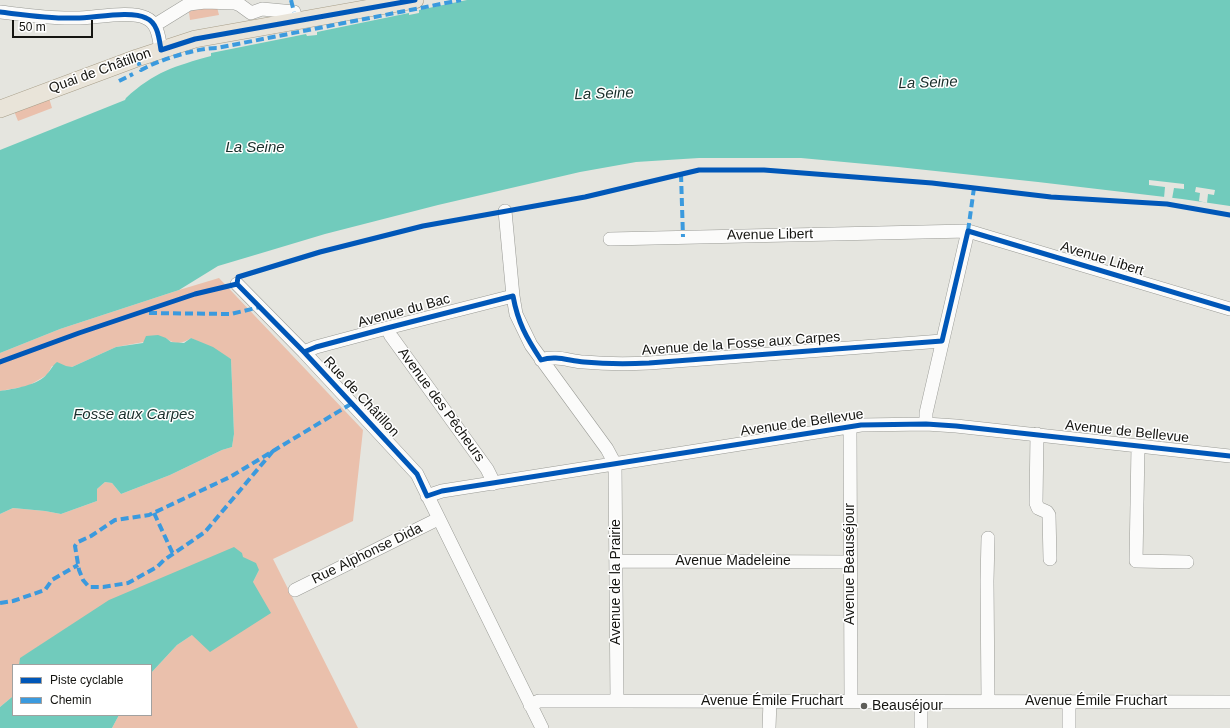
<!DOCTYPE html>
<meta charset="utf-8">
<style>
body{margin:0}
#map{position:relative;width:1230px;height:728px;overflow:hidden;background:#e5e5df;font-family:Arial,sans-serif}
canvas{display:block}
.legend{position:absolute;left:12px;top:664px;width:140px;height:52px;box-sizing:border-box;background:#fff;border:1px solid #a1a1a0;margin:0;padding:5px 7px;list-style:none;font-size:12px;color:#151511}
.legend li{display:flex;align-items:center;gap:8px;height:20px}
.legend b{width:20px;border:1px solid #a1a1a0}
.scale{position:absolute;left:12px;top:20px;width:81px;height:18px;box-sizing:border-box;border:2px solid #151511;border-top:0;padding-left:5px;font-size:12px;line-height:14px;white-space:nowrap;color:#151511;-webkit-text-stroke:3px #fff;paint-order:stroke}
</style>
<div id="map">
<canvas width="1230" height="728"></canvas>
<ul class="legend">
<li><b style="height:5px;background:#0057b8"></b>Piste cyclable</li>
<li><b style="height:5px;background:#3b9ade"></b>Chemin</li>
</ul>
<div class="scale">50 m</div>
</div>
<script>
const g = document.querySelector('canvas').getContext('2d');
g.lineJoin = 'round';
function fillPath(path, color) { g.fillStyle = color; g.fill(path, 'evenodd'); }
function stroke(path, color, width, dash) { g.strokeStyle = color; g.lineWidth = width; g.lineCap = dash ? 'butt' : 'round'; g.setLineDash(dash || []); g.stroke(path); }
function drawText(font, color, halo, rows, align = 'center') {
  g.font = font + ' Arial,sans-serif'; g.lineWidth = 3; g.setLineDash([]); g.textBaseline = 'middle'; g.strokeStyle = halo; g.fillStyle = color; for (const [text, x, y, turn = 0] of rows) {
    g.save(); g.translate(x, y); g.rotate((+turn || 0) * Math.PI / 180); g.textAlign = isNaN(turn) ? turn : align; if (halo) g.strokeText(text, 0, 0); g.fillText(text, 0, 0); g.restore();
  }
}
fillPath(new Path2D(`
 M217 7 219 15 190 20 189 12 195 9Z
 M49 98 52 108 18 121 14 111Z
 M219 278 363 430 353 521 273 559 358 728H112L119 715H151V673L177 645 192 635 253 582 259 570 109 601 21 658 19 665H13V692L12 697 0 707V514L13 508 45 511 61 514 97 501V489L105 482 112 483 121 494 170 475 222 450 232 447 234 434 231 359 191 338C183 344 174 345 166 338L116 347 72 367 52 366 47 375 28 386 0 391V353L60 329 179 290Z`), '#eac0ac');
fillPath(new Path2D(`
 M467 0H1230V206L1182 199 1038 182 898 167 801 158H699L636 162 580 172 438 205 325 234 265 252 218 266 179 290 60 329 0 353V150L125 100 126 98C154 72 175 66 211 56V53L306 34 307 36 317 35V32L409 13V15L419 13V10Z
 M158 335 166 338 171 342 184 343 191 338 213 347 231 359 234 434 232 447 222 450 170 475 121 494 112 483 105 482 97 489V501L61 514 45 511 13 508 0 514V391C13 389 39 385 47 374 51 370 52 366 57 362L66 366 72 367 116 347 143 343 146 336Z
 M234 547 242 553 243 557 256 563 259 570 253 582 271 613 210 652 192 635 177 645 151 673V665H19L20 658 109 600Z
 M13 692V715H119L112 728H0V707L12 697Z`), '#71cbbc');
fillPath(new Path2D(`
 M1149 180 1184 184V189L1174 188 1172 199 1164 198 1165 187 1149 185Z
 M1196 187 1215 190 1214 195 1208 194 1207 203 1199 201 1200 193 1195 192Z`), '#e5e5df');
const minor = new Path2D(`
 M0 12C25 15 51 19 76 18 94 18 131 10 146 18 158 23 159 38 161 50
 M155 25 189 4 205 2 235 3 240 5 251 13 262 9 294 12 296 21
 M505 211 513 296 516 314 531 345 607 449 615 464 617 701
 M610 239 968 231 1230 309
 M237 284 304 352 417 474 542 728
 M387 328 391 336 487 469 491 477 492 484
 M304 352 316 347 387 328 513 296
 M541 360C556 355 569 361 584 362 606 364 627 364 649 363L942 341
 M926 424V413L968 231
 M850 427 851 701
 M1037 434 1036 503 1038 508 1047 512 1049 515 1050 559
 M1138 446 1136 561 1187 562
 M427 496 442 491 861 425 926 424 956 426 1230 456
 M988 538 987 581 988 701
 M616 561 850 562
 M295 590 438 519
 M530 705 539 701H617L1230 702
 M769 728 770 701
 M921 728V702
 M1069 728V701`);
const major = new Path2D(`
 M0 109 137 58 195 39 415 0`);
stroke(minor, '#9a9b96', 14);
stroke(major, '#a79e89', 18);
stroke(minor, '#fbfbfa', 13);
stroke(major, '#e9e4d9', 17);
stroke(new Path2D(`
 M291 0 294 12
 M137 58 141 70C159 60 196 48 217 48L461 0
 M119 81 133 74
 M681 174 683 237
 M968 231 974 188
 M149 313 231 314 260 307
 M273 451 205 532 164 560 157 567 128 583 103 587H89L83 580 79 570 75 546 78 542 91 536 115 520 149 515 230 477 351 404
 M154 513 173 554
 M0 603 13 601 45 590 52 580 78 565`), '#3b9ade', 4, [8, 4]);
stroke(new Path2D(`
 M0 12C25 15 51 19 76 18 94 18 131 10 146 18 158 23 159 38 161 50L195 39 415 0
 M237 284 304 352 417 474 427 496 442 491 861 425 926 424 956 426 1230 456
 M237 284 238 277 320 252 423 226 585 197 699 170H764L932 183 1051 197 1167 204 1230 215
 M304 352 316 347 387 328 513 296C518 323 526 337 541 360 556 355 569 361 584 362 606 364 627 364 649 363L942 341 968 231 1230 309
 M0 362 79 333 195 294 237 284`), '#0057b8', 5);
for (const [x, y, r, color] of [
 [864,706,4,"#5e5e59"]
]) { const dot = new Path2D(); dot.arc(x, y, r, 0, 2 * Math.PI); g.fillStyle = color; g.fill(dot); stroke(dot, '#fff', 1.5); }
drawText('14px', '#151511', '#fff', [
 ["Quai de Châtillon",100,71,-20],
 ["Avenue Libert",770,235,-1],
 ["Avenue Libert",1102,259,17],
 ["Avenue du Bac",404,311,-15],
 ["Avenue de la Fosse aux Carpes",741,344,-4],
 ["Rue de Châtillon",361,397,47],
 ["Avenue des Pêcheurs",441,405,54],
 ["Avenue de Bellevue",802,423,-8],
 ["Avenue de Bellevue",1127,432,6],
 ["Rue Alphonse Dida",367,554,-26],
 ["Avenue Madeleine",733,561],
 ["Avenue Beauséjour",850,564,-90],
 ["Avenue de la Prairie",616,582,-90],
 ["Avenue Émile Fruchart",772,701],
 ["Avenue Émile Fruchart",1096,701]
]);
drawText('14px', '#151511', '#fff', [
 ["Beauséjour",872,706]
], 'left');
drawText('italic 15px', '#192f2b', '#fff', [
 ["La Seine",928,83,-2],
 ["La Seine",604,94,-2],
 ["La Seine",255,148],
 ["Fosse aux Carpes",134,415]
]);
</script>
